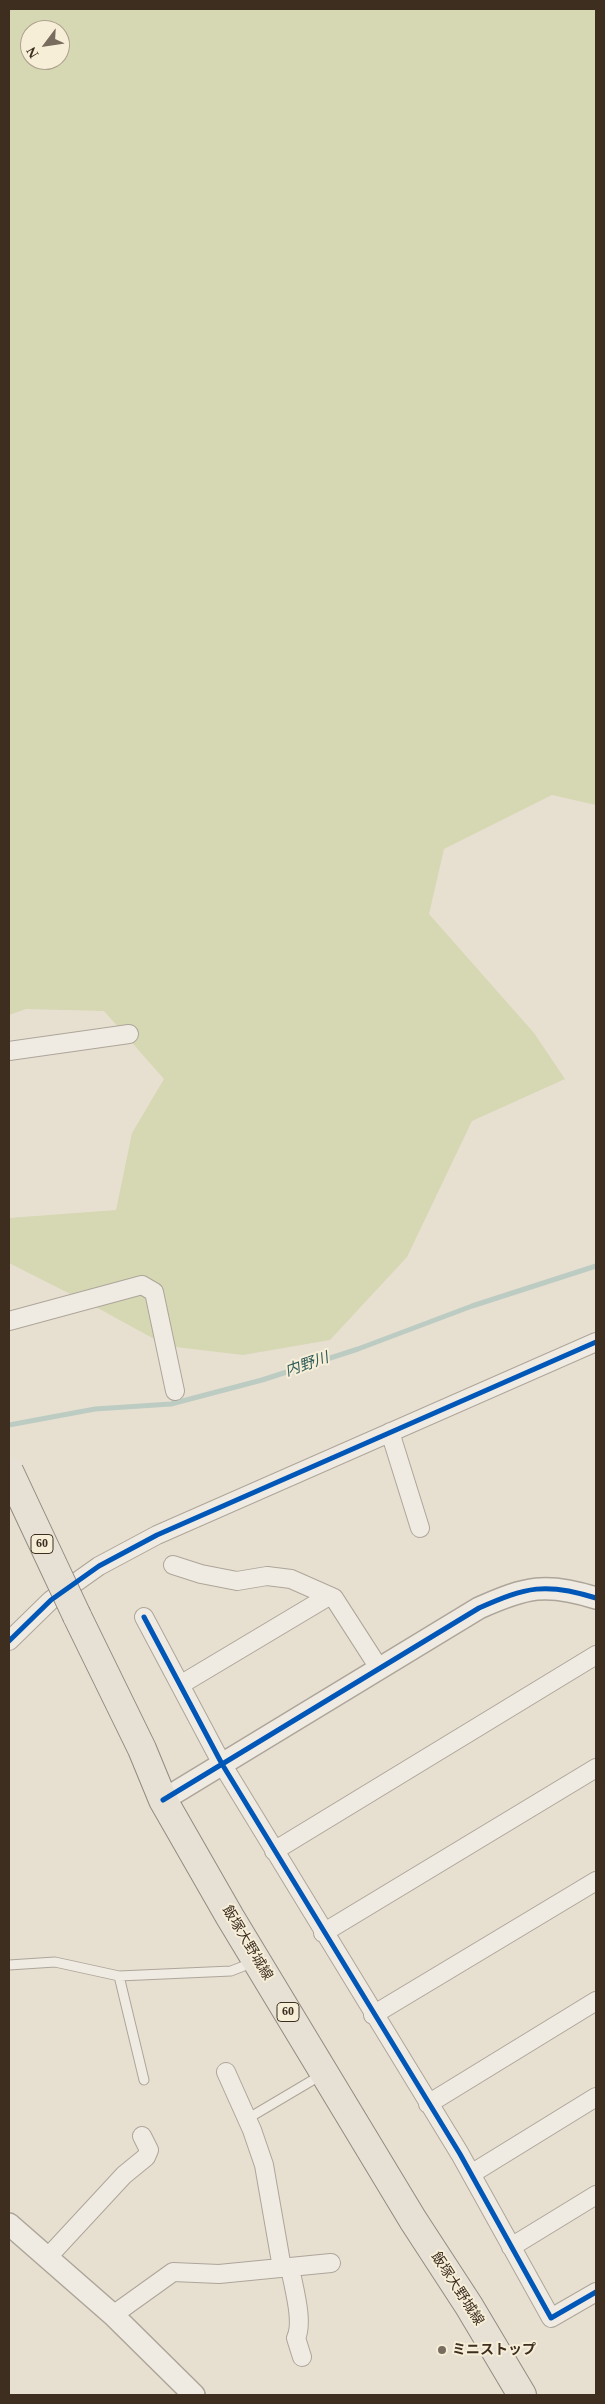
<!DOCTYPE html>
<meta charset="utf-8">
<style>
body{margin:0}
#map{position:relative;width:605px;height:2404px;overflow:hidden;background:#e7e0d1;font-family:"Times New Roman",serif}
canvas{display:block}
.frame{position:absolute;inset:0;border:10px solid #3d2e20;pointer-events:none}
.north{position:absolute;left:20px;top:20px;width:50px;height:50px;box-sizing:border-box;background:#f7eed8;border:1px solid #ada18e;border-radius:50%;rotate:239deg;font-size:14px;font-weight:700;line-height:20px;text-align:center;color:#3d2e20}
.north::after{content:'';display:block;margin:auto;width:18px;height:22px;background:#786c5e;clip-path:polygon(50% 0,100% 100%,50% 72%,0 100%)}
</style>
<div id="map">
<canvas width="605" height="2404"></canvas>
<div class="frame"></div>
<div class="north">N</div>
</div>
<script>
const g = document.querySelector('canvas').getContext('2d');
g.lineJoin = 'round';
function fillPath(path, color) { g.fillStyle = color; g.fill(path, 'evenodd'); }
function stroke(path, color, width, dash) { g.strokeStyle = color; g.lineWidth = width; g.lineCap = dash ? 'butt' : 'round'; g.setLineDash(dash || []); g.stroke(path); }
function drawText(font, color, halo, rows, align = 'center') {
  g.font = font + ' "Times New Roman","Noto Sans JP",serif'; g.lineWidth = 4; g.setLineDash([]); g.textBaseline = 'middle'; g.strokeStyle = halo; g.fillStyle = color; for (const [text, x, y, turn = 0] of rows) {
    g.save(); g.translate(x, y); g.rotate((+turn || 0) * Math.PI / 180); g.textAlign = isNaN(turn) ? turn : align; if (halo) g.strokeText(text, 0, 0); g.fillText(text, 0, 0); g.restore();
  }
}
fillPath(new Path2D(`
 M9 9H596V805L552 795 444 849 429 914 534 1033 565 1079 472 1121 407 1257 330 1340 243 1355 167 1346 94 1306 9 1263V1218L116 1210 132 1133 164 1079 104 1011 26 1009 9 1015ZM30 30H60V60H30Z`), '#d6d7b3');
stroke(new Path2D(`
 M9 1425 95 1409 171 1404 262 1380 358 1349 472 1306 596 1266`), '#bcccc2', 5);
const service = new Path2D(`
 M9 1965 55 1962 119 1976
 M144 2080 119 1976 231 1971 254 1962
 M247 2119 323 2074`);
const minor = new Path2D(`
 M9 1051 129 1034
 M9 1321 142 1285 154 1292 175 1391
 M390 1432 420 1528
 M173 1565 201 1574 237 1581 267 1576 291 1579 334 1598 379 1668
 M144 1617 222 1764 460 2154 551 2318 596 2292
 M9 1641 51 1600 99 1566 157 1535 596 1342
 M180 1685 329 1596
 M274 1851 596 1655
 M323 1933 596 1768
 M373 2015 596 1881
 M226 2072 252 2130 264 2165 282 2268
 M428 2104 596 2001
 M471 2174 596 2097
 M511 2247 596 2195
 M48 2257 124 2175 146 2157 149 2150 142 2136
 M290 2267C293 2286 304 2321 296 2338L302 2357
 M113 2315 173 2272 219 2274 331 2263`);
const tertiary = new Path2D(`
 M163 1800 479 1608C526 1587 546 1582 596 1598
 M9 2224 113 2315 194 2395`);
const primary = new Path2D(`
 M77 1616 142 1749 163 1800 230 1917 413 2220 469 2306 522 2395`);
stroke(service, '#ada599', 11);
stroke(minor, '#ada599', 20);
stroke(tertiary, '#ada599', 24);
stroke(primary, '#928b80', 30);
stroke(service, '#efebe3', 9);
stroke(minor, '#efebe3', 18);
stroke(tertiary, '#efebe3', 21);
stroke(primary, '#e6e1d4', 28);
const primaryBridge = new Path2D(`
 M9 1471 77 1616`);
stroke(primaryBridge, '#928b80', 30, []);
stroke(primaryBridge, '#e6e1d4', 28);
stroke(new Path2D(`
 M144 1617 222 1764 460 2154 551 2318 596 2292
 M9 1641 51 1600 99 1566 157 1535 596 1342
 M163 1800 479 1608C526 1587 546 1582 596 1598`), '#0057b8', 5);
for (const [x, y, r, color] of [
 [442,2350,5,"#786c5e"]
]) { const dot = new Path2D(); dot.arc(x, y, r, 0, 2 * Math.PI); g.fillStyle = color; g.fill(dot); stroke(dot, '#f7eed8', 2); }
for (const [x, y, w] of [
 [42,1544,22],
 [288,2012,22]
]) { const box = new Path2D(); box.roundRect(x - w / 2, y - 9.5, w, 19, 4); g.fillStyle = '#f7eed8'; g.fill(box); stroke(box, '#3d2e20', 1); }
drawText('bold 12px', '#3d2e20', null, [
 ["60",42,1544],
 ["60",288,2012]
]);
drawText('14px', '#3d2e20', '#f7eed8', [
 ["飯塚大野城線",247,1943,59],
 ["飯塚大野城線",457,2289,57]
]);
drawText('bold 14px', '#3d2e20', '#f7eed8', [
 ["ミニストップ",452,2350]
], 'left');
drawText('italic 15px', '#2f5d5a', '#f7eed8', [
 ["内野川",307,1365,-19]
]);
</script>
